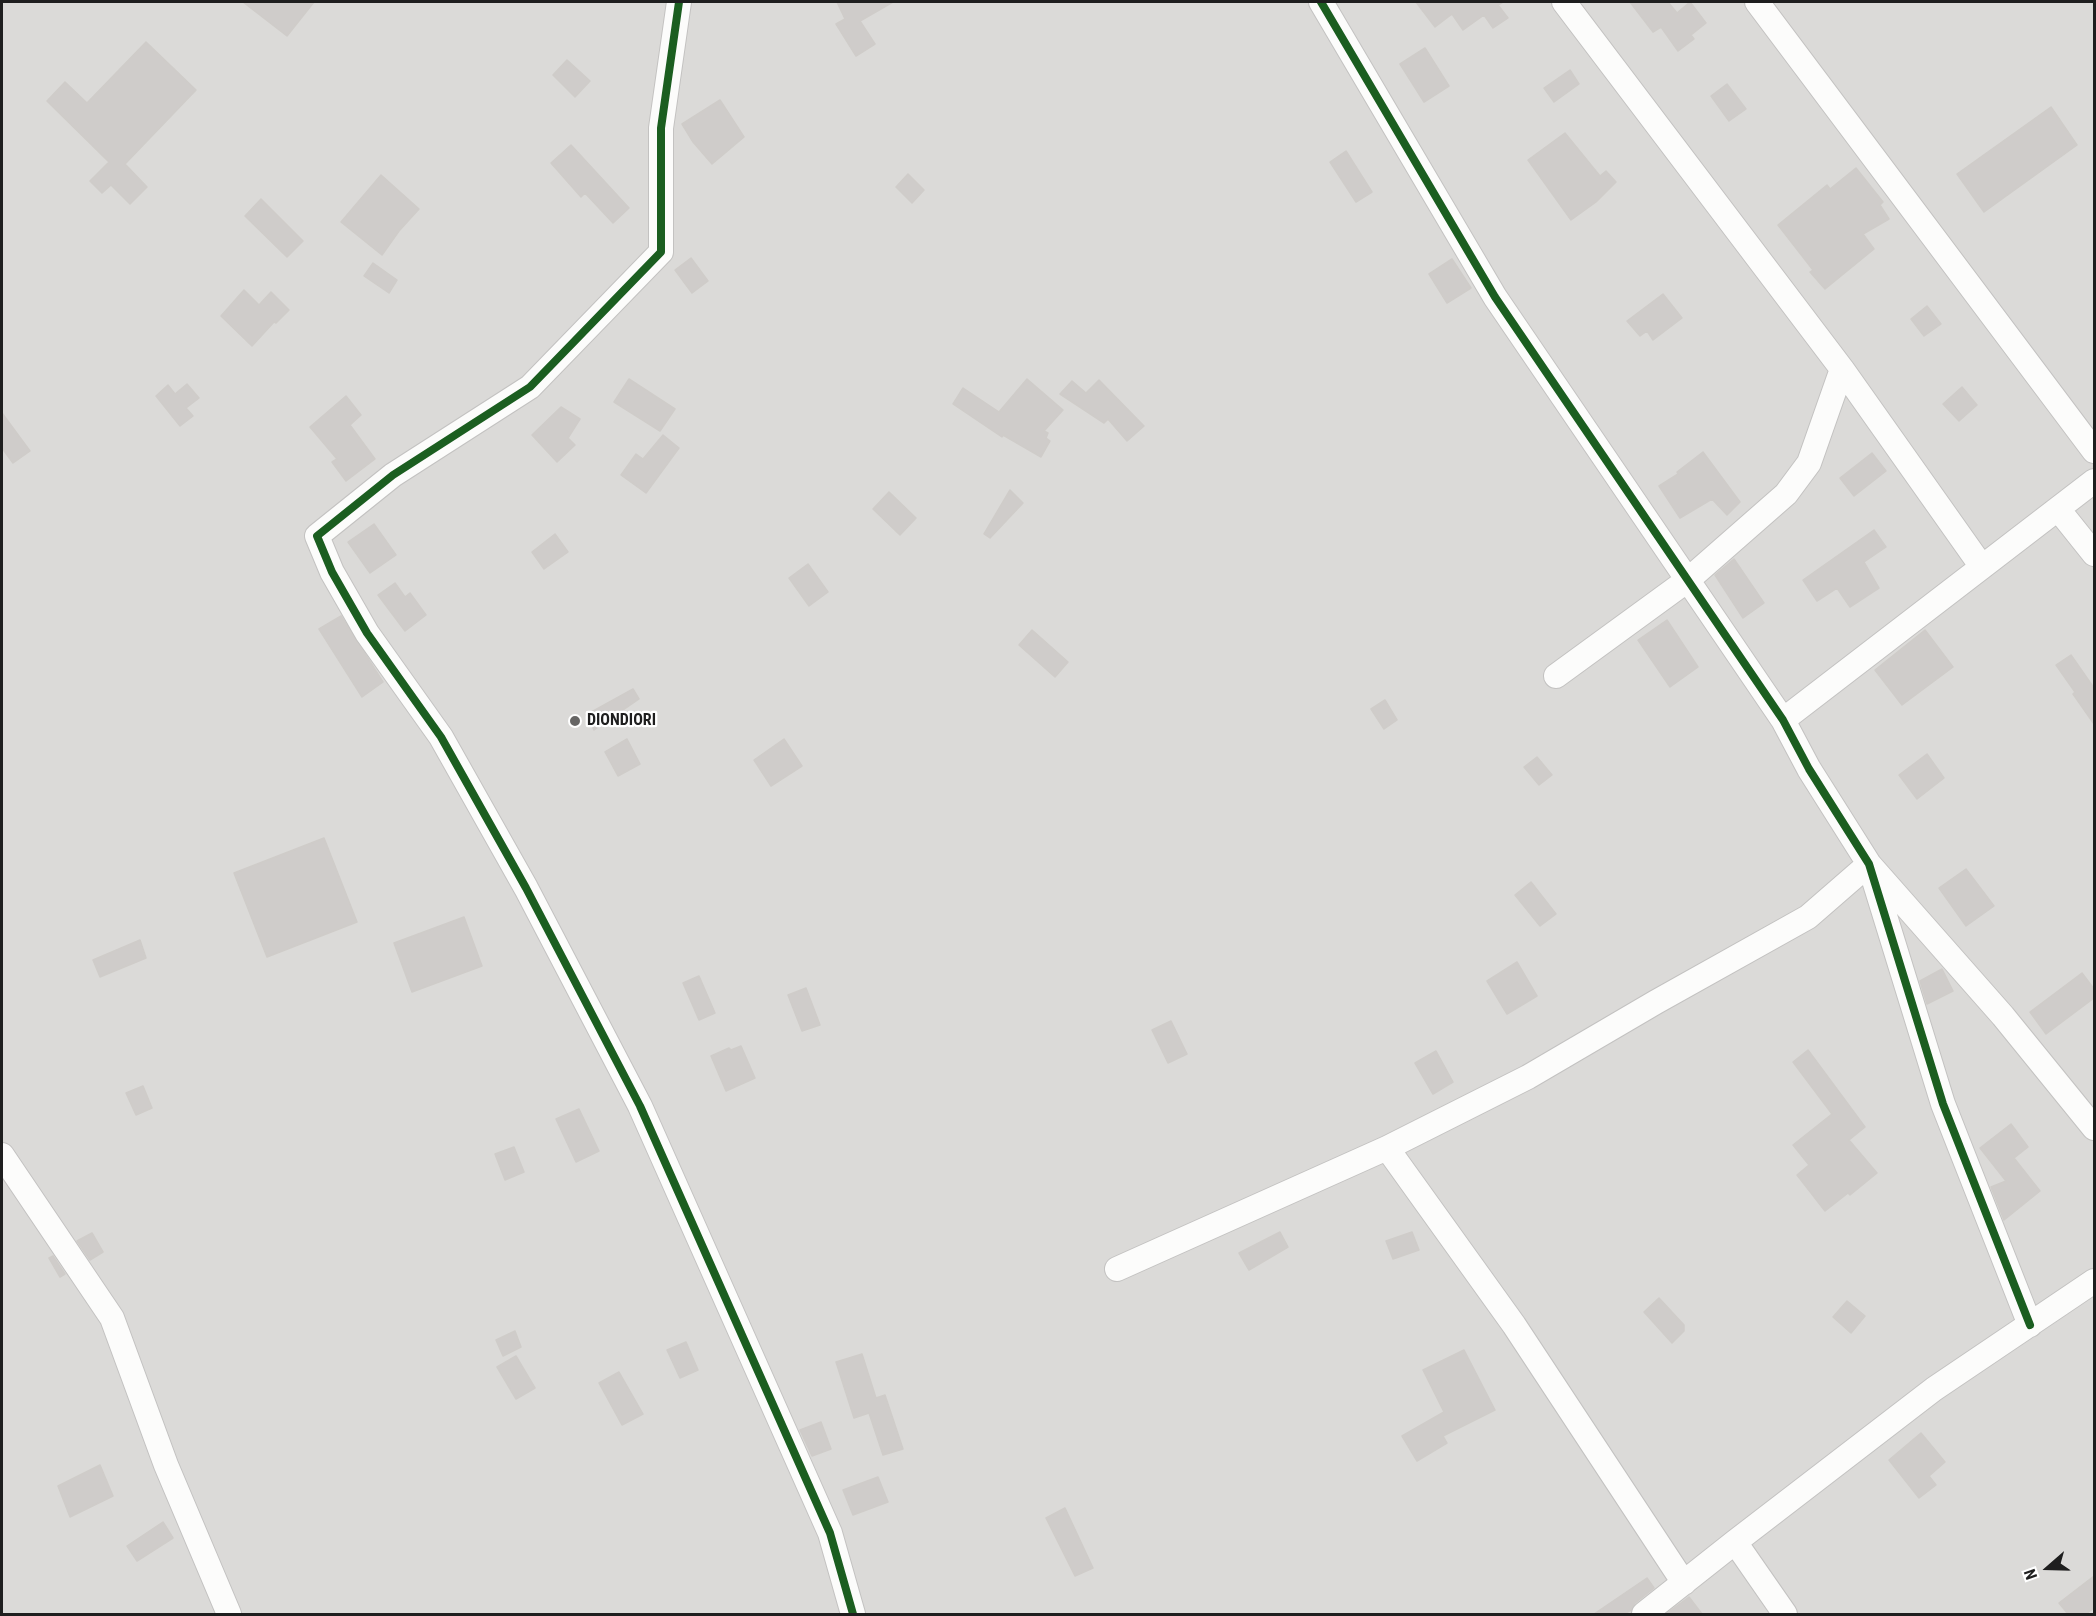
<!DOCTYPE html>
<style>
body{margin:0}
#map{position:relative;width:2096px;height:1616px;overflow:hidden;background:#eceae7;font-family:"Roboto Condensed",sans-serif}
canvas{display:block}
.frame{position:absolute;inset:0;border:3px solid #1e1e1e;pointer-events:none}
.north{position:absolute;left:2018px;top:1538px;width:60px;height:60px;-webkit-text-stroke:4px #fff;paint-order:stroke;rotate:250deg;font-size:16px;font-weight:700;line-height:24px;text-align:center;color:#1e1e1e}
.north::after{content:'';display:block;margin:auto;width:21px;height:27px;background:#1e1e1e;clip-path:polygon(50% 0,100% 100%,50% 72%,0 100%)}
</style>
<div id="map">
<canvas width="2096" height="1616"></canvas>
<div class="frame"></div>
<div class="north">N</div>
</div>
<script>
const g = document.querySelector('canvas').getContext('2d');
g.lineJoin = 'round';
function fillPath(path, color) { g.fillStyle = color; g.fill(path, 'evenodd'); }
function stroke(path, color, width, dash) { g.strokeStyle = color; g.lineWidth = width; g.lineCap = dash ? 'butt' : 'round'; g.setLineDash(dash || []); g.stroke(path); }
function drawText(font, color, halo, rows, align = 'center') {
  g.font = font + ' "Roboto Condensed",sans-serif'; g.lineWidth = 4.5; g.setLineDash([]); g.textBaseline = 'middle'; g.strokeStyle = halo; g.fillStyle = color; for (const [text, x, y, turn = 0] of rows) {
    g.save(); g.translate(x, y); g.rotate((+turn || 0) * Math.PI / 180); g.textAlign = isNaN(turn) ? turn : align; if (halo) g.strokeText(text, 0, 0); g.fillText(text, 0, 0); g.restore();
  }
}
fillPath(new Path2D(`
 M2 2H2094V1614H2Z`), '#dbdad8');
const building = new Path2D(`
 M243 2H314L287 36Z
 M837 2H893L860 21 875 44 856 56 836 24 845 19Z
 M1416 2H1503L1498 5 1508 18 1493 28 1484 15 1463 30 1452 14 1435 27Z
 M1630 2H1668L1677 13 1690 2 1706 23 1691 35 1694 39 1678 51 1661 27 1653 32Z
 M146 42 196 90 125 164 147 187 130 204 111 185 102 193 90 181 109 162 47 101 65 82 87 103Z
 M1425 48 1449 86 1424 102 1400 64Z
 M567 60 590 81 575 97 553 75Z
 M1570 70 1579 84 1554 102 1544 88Z
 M1727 84 1746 109 1729 121 1711 96Z
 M720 100 744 137 712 164 693 142 682 124Z
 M2051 107 2077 145 1984 212 1957 174Z
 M1565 133 1600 176 1606 171 1616 182 1596 202 1571 220 1528 160Z
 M571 145 629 208 613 223 585 193 581 197 551 163Z
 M1346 151 1372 192 1356 202 1330 162Z
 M1856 168 1883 202 1880 205 1889 219 1863 234 1874 249 1825 289 1810 272 1813 270 1778 225 1827 185 1830 189Z
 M908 174 924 190 912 203 896 187Z
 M381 175 419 209 399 231 382 255 341 222Z
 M261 199 303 241 287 257 245 216Z
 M691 258 708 281 692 293 675 270Z
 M1452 259 1471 288 1447 303 1429 274Z
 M373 263 397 280 389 293 364 276Z
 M244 290 259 305 271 292 289 310 276 323 274 322 252 346 221 316Z
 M1663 294 1682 318 1653 340 1647 331 1640 336 1627 321Z
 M1927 306 1941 324 1924 336 1911 319Z
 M629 379 675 409 660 431 614 402Z
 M1027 379 1063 410 1044 431 1048 433 1046 438 1050 441 1041 457 1003 435 1002 437 953 404 963 388 999 412Z
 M1099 380 1144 426 1127 441 1108 419 1104 423 1060 394 1072 381 1086 393Z
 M187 384 199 398 186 408 193 416 180 426 156 396 168 385 175 394Z
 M1962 387 1977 405 1959 421 1943 404Z
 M346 396 361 415 350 425 375 459 346 481 332 462 337 459 310 427Z
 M561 407 580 419 568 438 575 445 557 462 532 435Z
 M2 413 30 451 13 463 2 448Z
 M663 435 679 448 646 493 621 475 636 454 643 459Z
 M1703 452 1740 502 1727 515 1712 499 1680 518 1659 486 1678 474 1677 472Z
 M1872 453 1886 471 1854 496 1840 478Z
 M1010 490 1023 503 990 538 984 534Z
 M889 492 916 518 900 535 873 509Z
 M374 524 396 555 370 573 348 542Z
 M1874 530 1886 547 1864 562 1879 588 1850 607 1837 588 1817 601 1803 580Z
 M555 534 568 552 544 569 532 552Z
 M1734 559 1764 603 1743 618 1715 575Z
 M808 564 828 592 809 606 789 578Z
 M395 583 405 597 410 593 426 615 405 631 378 595Z
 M341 616 383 682 362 697 319 629Z
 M1667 620 1698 667 1670 687 1638 640Z
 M1032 630 1068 662 1055 677 1019 645Z
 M1925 630 1953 667 1902 705 1875 670Z
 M2071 655 2094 688V724L2073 694 2075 692 2056 665Z
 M633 689 639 699 594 730 586 715Z
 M1385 700 1397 720 1384 729 1371 709Z
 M627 739 640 764 618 776 605 752Z
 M784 739 802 766 771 786 754 760Z
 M1927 754 1944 778 1917 799 1899 775Z
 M1537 757 1552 775 1539 785 1524 767Z
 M324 838 357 922 267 957 234 873Z
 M1966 869 1994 906 1966 926 1939 888Z
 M1531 882 1556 914 1540 926 1515 895Z
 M464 917 482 966 412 992 394 943Z
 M140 940 146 958 100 977 93 960Z
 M1517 962 1537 996 1507 1014 1487 981Z
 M1942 969 1953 991 1927 1004 1920 981Z
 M2082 973 2094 989V998L2046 1034 2030 1012Z
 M699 976 715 1013 699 1020 683 983Z
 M806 988 820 1025 802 1031 788 995Z
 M1171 1021 1187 1054 1168 1063 1152 1030Z
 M741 1046 755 1078 726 1091 711 1056 729 1048 731 1050Z
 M1808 1050 1865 1127 1849 1140 1877 1173 1850 1195 1848 1193 1825 1211 1797 1175 1809 1165 1793 1145 1832 1114 1793 1062Z
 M1436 1051 1453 1082 1433 1094 1415 1063Z
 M143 1086 152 1108 136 1115 126 1093Z
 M579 1109 599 1151 576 1162 556 1119Z
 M2011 1124 2028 1147 2014 1158 2040 1191 2004 1220 1991 1187 2006 1181 1980 1148Z
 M514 1147 524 1172 505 1180 495 1154Z
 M1280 1232 1288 1247 1249 1270 1239 1253Z
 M1412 1232 1419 1250 1393 1259 1386 1241Z
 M92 1233 103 1252 90 1260 77 1241Z
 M53 1256 65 1274 60 1277 49 1258Z
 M1659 1298 1684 1325V1331L1672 1343 1644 1312Z
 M1847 1301 1865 1316 1851 1333 1833 1317Z
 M515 1331 521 1347 503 1356 496 1340Z
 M686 1342 698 1370 680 1378 667 1350Z
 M1464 1350 1495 1410 1443 1436 1447 1443 1417 1461 1402 1436 1444 1412 1423 1370Z
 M862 1354 876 1398 885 1395 903 1449 883 1455 869 1413 854 1418 836 1362Z
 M516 1356 535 1388 516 1399 497 1367Z
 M619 1372 643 1414 622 1425 599 1383Z
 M821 1422 831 1449 812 1456 800 1430Z
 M1921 1433 1945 1462 1929 1476 1936 1485 1919 1498 1889 1460Z
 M100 1465 113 1496 70 1517 58 1486Z
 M878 1477 888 1502 853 1515 843 1490Z
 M1065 1508 1093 1568 1075 1576 1046 1518Z
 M163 1522 173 1538 137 1561 127 1546Z
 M2094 1576V1608L2086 1614H2068L2059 1603Z
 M1647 1578 1654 1588 1635 1603 1631 1610 1624 1614H1594Z
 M1689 1597 1702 1614H1666Z`);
fillPath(building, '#cfccca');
stroke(building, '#cfccc9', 1.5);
const minor = new Path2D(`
 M679 2 661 128V252L530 387 393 475 317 536 332 572 367 633 441 737 526 888 640 1106 830 1533 853 1614
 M1321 2 1495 297 1783 720 1809 769 1869 864 1943 1104 2030 1325
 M1564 2 1842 369 1982 567
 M1757 2 2094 451
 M2058 509 2094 554
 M1556 676 1689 579 1786 494 1809 463 1842 369
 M1783 720 2094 481
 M1387 1148 1514 1325 1684 1583
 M2 1155 112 1318 166 1465 229 1614
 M1117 1269 1387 1148 1528 1077 1656 1002 1808 917 1869 864 2003 1016 2094 1128
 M1735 1542 1785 1614
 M1644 1614 1735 1542 1934 1389 2094 1281`);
stroke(minor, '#c3c2c1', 26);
stroke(minor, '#fcfcfb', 24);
stroke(new Path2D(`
 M679 2 661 128V252L530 387 393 475 317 536 332 572 367 633 441 737 526 888 640 1106 830 1533 853 1614
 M1321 2 1495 297 1783 720 1809 769 1869 864 1943 1104 2030 1325`), '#1b5e20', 8);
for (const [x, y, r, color] of [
 [575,721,6,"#666564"]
]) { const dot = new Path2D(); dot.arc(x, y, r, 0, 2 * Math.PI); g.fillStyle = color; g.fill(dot); stroke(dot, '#fff', 2); }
drawText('bold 16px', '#1e1e1e', '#fff', [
 ["DIONDIORI",587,721]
], 'left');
</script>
